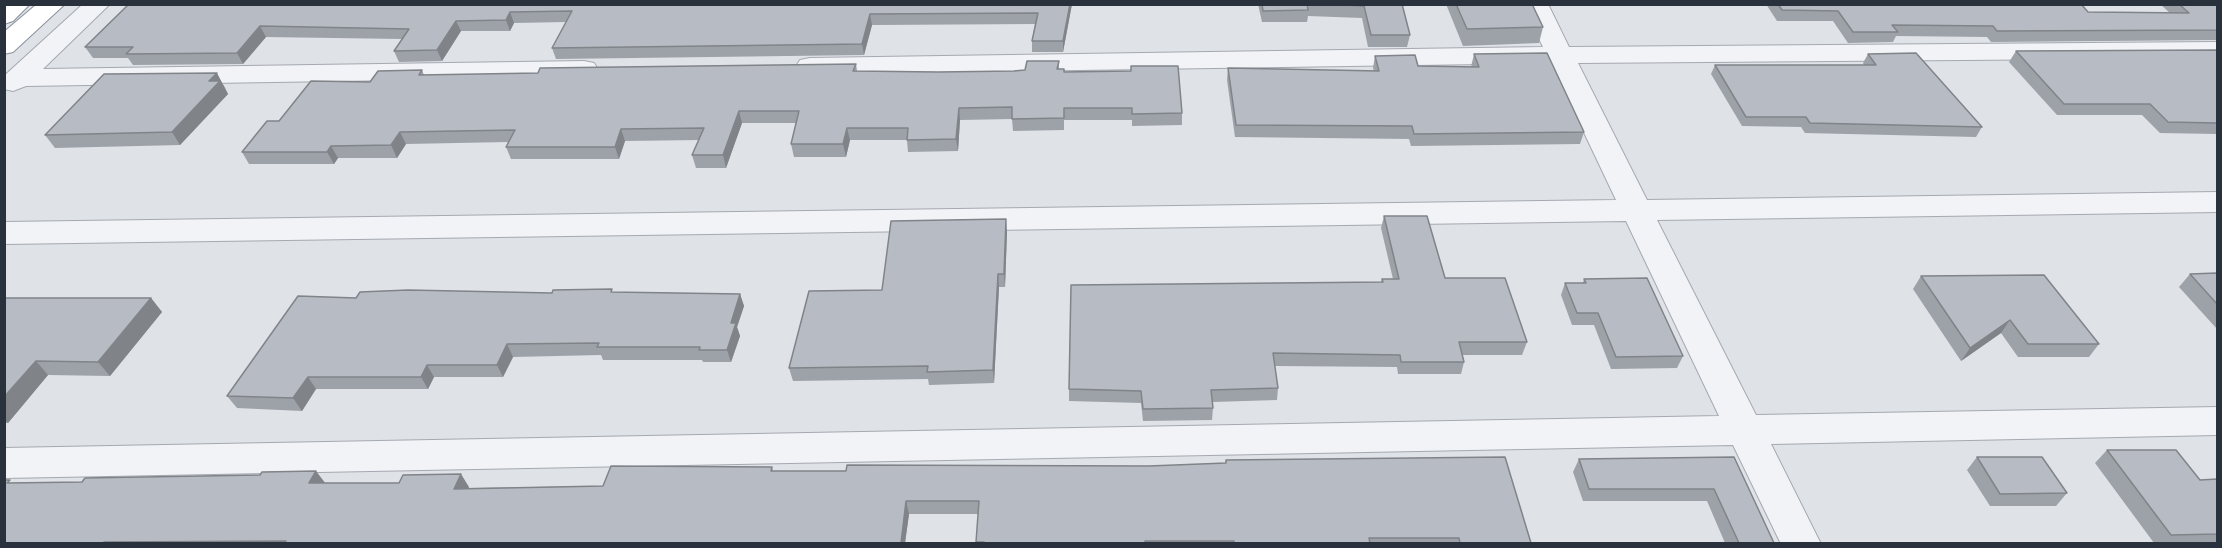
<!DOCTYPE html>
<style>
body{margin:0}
#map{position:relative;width:2222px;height:548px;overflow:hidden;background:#dfe2e7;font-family:Quicksand,sans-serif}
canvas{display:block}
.frame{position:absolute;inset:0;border:6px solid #29313d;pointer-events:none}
</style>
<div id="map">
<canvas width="2222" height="548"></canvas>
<div class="frame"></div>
</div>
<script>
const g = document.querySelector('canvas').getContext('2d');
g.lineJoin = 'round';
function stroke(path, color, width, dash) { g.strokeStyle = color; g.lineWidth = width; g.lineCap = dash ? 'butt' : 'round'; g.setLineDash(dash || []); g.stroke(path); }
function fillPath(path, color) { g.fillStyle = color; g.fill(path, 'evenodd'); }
const minor = new Path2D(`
 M83 4H110L43 69 584 61 594 63 598 69 594 75 584 77 26 86 13 91 4 89V76Z
 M1522 4H1548L1569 47 2218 42V58L1578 63 1647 200 2218 192V212L1657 220 1756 415 2218 407V435L1771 444 1821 544H1781L1733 445 4 478V448L1719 416 1626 221 4 244V222L1616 200 1551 63 810 74 800 72 796 66 800 60 810 58 1543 47Z`);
const highway = new Path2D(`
 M4 4H30L13 21 4 24Z
 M37 4H65L13 52 4 54V32Z`);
stroke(minor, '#a5a9b1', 2);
stroke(highway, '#87909d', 2);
fillPath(minor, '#f1f3f6');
fillPath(highway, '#fff');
fillPath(new Path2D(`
 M129 4H1072L1063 52H1032V41L1035 24 872 25 864 55 556 59 552 48 566 22 514 23 510 31H461L442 61 399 62 394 51 402 39 266 37 243 64 133 65 128 58H93L85 47Z
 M1258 4H1402L1410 35 1407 47H1368L1362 18 1308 16 1307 22H1262Z
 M1446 4H1532L1543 27 1539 43 1463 46Z
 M1766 4H2081L2088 12 2170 13 2160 4H2217V40L1991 42 1987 37 1896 36 1893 42 1848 43 1833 21H1777Z
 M2217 50V134L2160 133 2142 115H2057L2009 62 2016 51Z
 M1474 54 1584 132 1580 144 1411 146 1409 139 1235 137 1227 80 1228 68 1374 71 1373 68 1375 56 1418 66 1471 67Z
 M1868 54 1982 127 1976 137 1805 133 1801 127 1742 126 1711 74 1715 65H1864L1863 63Z
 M1059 61V69L1064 72 1182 113V125L1132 126V120H1064V130L1013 131 1012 119 960 120 958 151 908 152 907 140H850L846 157H794L791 144 796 123H742L726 168H696L692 155 699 140 625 141 619 159H511L506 147 508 142 406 144 397 158H338L334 164H249L242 152 279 121 422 70 424 75 538 73 856 64 857 71 938 72 1014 71 1025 70Z
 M224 85V86L228 94 180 145 55 148 45 135Z
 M1384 216 1445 278 1527 342 1522 355H1462L1464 362 1461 374H1398L1397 367 1275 366 1278 388 1277 400 1213 402V408L1212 420 1143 421 1141 403 1069 401V389L1381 282 1382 279H1393L1381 228Z
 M1007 232 1005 287H999L994 383 929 385 928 379 793 381 789 368 882 290Z
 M2217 273V329L2179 287 2190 274Z
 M1921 276 2099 344 2089 357H2018L2001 333 1961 361 1913 289Z
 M1584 279 1683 356 1677 368 1611 369 1594 325H1572L1561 295 1565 283H1583Z
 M613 292 740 294 744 306 737 327 740 336 731 362H703L702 360H603L601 355 513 357 503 377H434L428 389H316L302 411 237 408 227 396 356 298Z
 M4 298H151L162 312 110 376 48 375 8 423H4Z
 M2107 450 2200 480 2217 479V543H2154L2095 463Z
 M1734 457 1774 543H1725L1707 501H1583L1573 472 1579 459Z
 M1977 457 2067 493 2056 506H1990L1967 470Z
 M1226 460 1531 543H977L978 514H909L905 543H4L13 483 82 482 260 475 325 483 469 487 468 488 603 486 772 467 773 471H846L1149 466 1225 463Z`), '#9da2a9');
fillPath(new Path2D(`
 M1070 4H1072L1063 52V41Z
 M510 12 514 23 510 31 506 20Z
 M870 14 872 25 864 55 862 44Z
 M456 21 461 31 442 61 437 50Z
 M260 26 266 37 243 64 237 53Z
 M217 73 228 94 180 145 172 132 209 81Z
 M959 108 960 120 958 151 956 139Z
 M739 111 742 123 726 168 723 155Z
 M847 128 850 140 846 157 843 144Z
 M621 129 625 141 619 159 615 147Z
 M400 132 406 144 397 158 391 145Z
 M331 146 338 158 334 164 327 152Z
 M1006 219 1007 232 1005 287 1004 274Z
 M998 274 999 287 994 383 993 370Z
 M740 294 744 306 737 327 740 336 731 362 727 350 731 323Z
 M151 298 162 312 110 376 98 362Z
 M2010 320 2001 333 1961 361 1970 348Z
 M507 344 513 357 503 377 497 365Z
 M36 361 48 375 8 423 4 419V397Z
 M427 365 434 377 428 389 421 377Z
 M308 377 316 389 302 411 293 398Z
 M316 471 326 484 309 483Z
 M461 474 469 487 462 502 454 489Z
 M906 501 909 514 905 543H901Z`), '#808489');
const building = new Path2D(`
 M129 4H1070L1063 41H1032L1038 13 870 14 862 44 552 48 572 11 510 12 506 20 456 21 437 50 394 51 409 29 260 26 237 53 126 54 133 47H85Z
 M1262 4H1307L1308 10 1263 11Z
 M1325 4H1402L1410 35H1371L1364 6Z
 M1456 4H1532L1543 27 1467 29Z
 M1778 4H2081L2088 12 2189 13 2179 4H2217V30L1997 31 1993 26 1892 25 1898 32H1853L1838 11 1782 10Z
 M2217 50V123L2168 122 2150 104H2064L2016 51Z
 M1547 53 1584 132 1414 134 1412 126 1236 125 1228 68 1379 71 1375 56 1415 55 1418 66 1479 67 1474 54Z
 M1916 53 1982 127 1810 123 1806 117H1746L1715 65H1876L1868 54Z
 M1027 61H1059L1057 69H1064V72L1131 71V66H1178L1182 113 1132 114V108H1064V118L1012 119V107L959 108 956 139 907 140 908 128H847L843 144H791L799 111H739L723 155H692L704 128 621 129 615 147H506L515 130 400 132 391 145 331 146 327 152H242L267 121H279L311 81 370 82 378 71 422 70 419 75 538 73 540 68 856 64 853 71 938 72 1014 71 1025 70Z
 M217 73 209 81H220L172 132 45 135 104 74Z
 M1384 216H1427L1445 278H1505L1527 342H1459L1464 362H1401L1400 355 1273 353 1278 388 1211 390 1213 408 1143 409 1141 391 1069 389 1071 285 1383 282 1382 279H1399Z
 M1006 219 1004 274H998L993 370 927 372 928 366 789 368 809 291 882 290 891 221Z
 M2217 273V304L2190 274Z
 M2044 275 2099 344H2028L2010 320 1970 348 1921 276Z
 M1647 278 1683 356 1616 357 1598 313H1577L1565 283H1586L1584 279Z
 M612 289 611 292 740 294 731 323H736L727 350H699L700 347H597L599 343 507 344 497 365H427L421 377H308L293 398 227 396 298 296 356 298 360 292 408 290 552 293 553 290Z
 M4 298H151L98 362 36 361 4 397Z
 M2107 450H2176L2200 480 2217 479V534L2171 535Z
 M1505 457 1531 543H1460L1459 538H1369L1370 543H1234V541H1145V543H984V542H976L979 501H906L901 543H285L286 541 104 542 103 543H4V480H10L7 483 82 482 85 478 260 475 262 472 316 471 309 483H399L403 475 461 474 454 489 603 486 611 466 772 467 771 471H846L847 465 1149 466 1226 463V460Z
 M1734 457 1774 543H1739L1714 489H1589L1579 459Z
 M1977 457H2042L2067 493 2000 494Z`);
fillPath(building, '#b7bcc4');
stroke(building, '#808489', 1.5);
</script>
